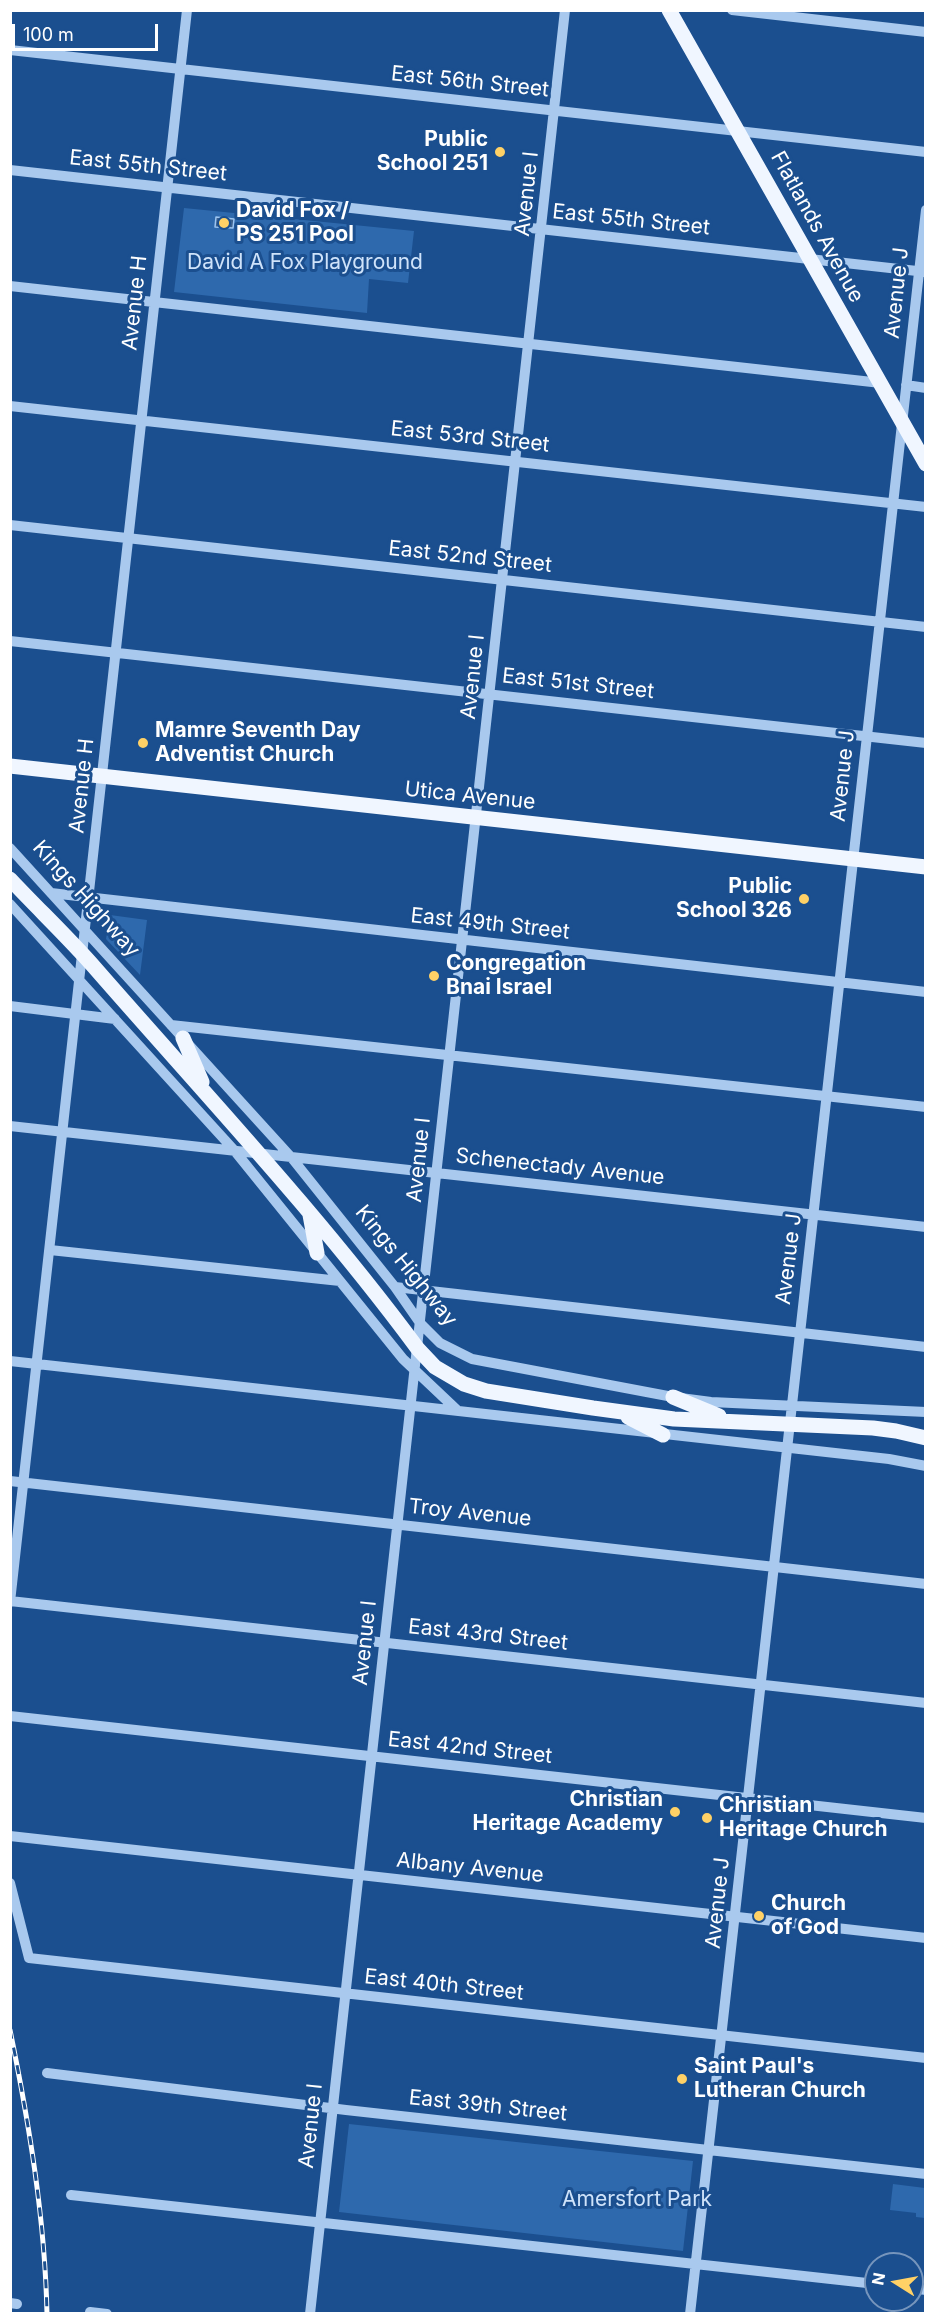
<!DOCTYPE html>
<style>
body{margin:0}
#map{position:relative;width:936px;height:2324px;overflow:hidden;background:#1b4f8f;font-family:Inter,sans-serif}
canvas{display:block}
.frame{position:absolute;inset:0;border:12px solid #fff;pointer-events:none}
.north{position:absolute;left:864px;top:2252px;width:60px;height:60px;box-sizing:border-box;background:#1b4f8f;border:2px solid #7695bc;border-radius:50%;rotate:281deg;font-size:16px;font-weight:700;line-height:24px;text-align:center;color:#fff}
.north::after{content:'';display:block;margin:auto;width:21px;height:27px;background:#ffd166;clip-path:polygon(50% 0,100% 100%,50% 72%,0 100%)}
.scale{position:absolute;left:12px;top:24px;width:146px;height:27px;box-sizing:border-box;border:3px solid #fff;border-top:0;padding-left:8px;font-size:18px;line-height:21px;white-space:nowrap;color:#fff;-webkit-text-stroke:4px #1b4f8f;paint-order:stroke}
</style>
<div id="map">
<canvas width="936" height="2324"></canvas>
<div class="frame"></div>
<div class="north">N</div>
<div class="scale">100 m</div>
</div>
<script>
const g = document.querySelector('canvas').getContext('2d');
g.lineJoin = 'round';
function fillPath(path, color) { g.fillStyle = color; g.fill(path, 'evenodd'); }
function stroke(path, color, width, dash) { g.strokeStyle = color; g.lineWidth = width; g.lineCap = dash ? 'butt' : 'round'; g.setLineDash(dash || []); g.stroke(path); }
function drawText(font, color, halo, rows, align = 'center') {
  g.font = font + ' Inter,sans-serif'; g.lineWidth = 6; g.setLineDash([]); g.textBaseline = 'middle'; g.strokeStyle = halo; g.fillStyle = color; for (const [text, x, y, turn = 0] of rows) {
    g.save(); g.translate(x, y); g.rotate((+turn || 0) * Math.PI / 180); g.textAlign = isNaN(turn) ? turn : align; if (halo) g.strokeText(text, 0, 0); g.fillText(text, 0, 0); g.restore();
  }
}
fillPath(new Path2D(`
 M184 208 414 231 408 283 369 279 367 313 174 292Z
 M110 915 147 920 140 975 106 939Z
 M349 2124 693 2161 683 2251 339 2212Z
 M893 2184 925 2188V2218L916 2217V2213L890 2210Z`), '#2e69ad');
const water = new Path2D(`
 M216 217 234 219 233 228 215 227Z`);
fillPath(water, '#3c6290');
stroke(water, '#9cc4f0', 1.5);
stroke(new Path2D(`
 M732 10 926 32
 M10 50 926 152
 M10 170 926 272
 M10 286 881 383
 M906 385 926 388
 M10 406 926 507
 M10 525 926 627
 M10 641 926 743
 M10 848 291 1157 395 1287 420 1323 440 1343 472 1359 673 1397 711 1402 926 1412
 M51 893 926 992
 M10 904 234 1150 403 1359 458 1411
 M10 1006 115 1019
 M171 1025 926 1107
 M10 1126 926 1227
 M50 1250 340 1281
 M395 1287 926 1347
 M10 1361 889 1459 926 1466
 M10 1481 926 1584
 M10 1601 926 1703
 M10 1602 187 10
 M10 1716 926 1818
 M10 1836 926 1938
 M10 1883 29 1958 926 2058
 M47 2073 346 2110 926 2174
 M71 2195 876 2284
 M912 2288 926 2290
 M10 2303 17 2304
 M90 2312 107 2314
 M310 2314 565 10
 M690 2314 926 210`), '#a9c9ee', 10);
stroke(new Path2D(`
 M669 10 926 464
 M10 766 926 867
 M10 879C38 909 68 937 95 968 204 1093 319 1215 418 1349L435 1367 464 1384 486 1391 593 1408 674 1419 873 1428 896 1431 926 1438
 M183 1038 202 1082
 M310 1215 317 1253
 M673 1397 719 1416
 M628 1417 663 1435`), '#f0f6ff', 15);
const rail = new Path2D(`
 M10 2030C29 2123 45 2219 47 2314`);
stroke(rail, '#fff', 5);
stroke(rail, '#1b4f8f', 3, [9]);
for (const [x, y, r, color] of [
 [500,152,6,"#ffd166"],
 [224,223,6,"#ffd166"],
 [143,743,6,"#ffd166"],
 [804,899,6,"#ffd166"],
 [434,976,6,"#ffd166"],
 [675,1812,6,"#ffd166"],
 [707,1818,6,"#ffd166"],
 [759,1916,6,"#ffd166"],
 [682,2079,6,"#ffd166"]
]) { const dot = new Path2D(); dot.arc(x, y, r, 0, 2 * Math.PI); g.fillStyle = color; g.fill(dot); stroke(dot, '#1b4f8f', 2); }
drawText('21px', '#fff', '#1b4f8f', [
 ["East 56th Street",470,82,6],
 ["East 55th Street",148,166,6],
 ["Avenue I",527,194,-84],
 ["East 55th Street",631,220,6],
 ["Flatlands Avenue",817,227,61],
 ["Avenue J",897,293,-84],
 ["Avenue H",135,303,-84],
 ["East 53rd Street",470,437,6],
 ["East 52nd Street",470,557,6],
 ["Avenue I",473,677,-84],
 ["East 51st Street",578,684,6],
 ["Avenue J",843,776,-84],
 ["Avenue H",82,786,-84],
 ["Utica Avenue",470,796,6],
 ["Kings Highway",86,899,48],
 ["East 49th Street",490,924,6],
 ["Avenue I",419,1160,-84],
 ["Schenectady Avenue",560,1167,6],
 ["Avenue J",789,1259,-83],
 ["Kings Highway",406,1266,51],
 ["Troy Avenue",470,1513,6],
 ["East 43rd Street",488,1635,6],
 ["Avenue I",365,1643,-84],
 ["East 42nd Street",470,1748,6],
 ["Albany Avenue",470,1868,6],
 ["Avenue J",718,1903,-84],
 ["East 40th Street",444,1985,6],
 ["East 39th Street",488,2106,6],
 ["Avenue I",311,2126,-84]
]);
drawText('bold 21px', '#fff', '#1b4f8f', [
 ["Public",488,140,"right"],
 ["School 251",488,164,"right"],
 ["David Fox /",236,211],
 ["PS 251 Pool",236,235],
 ["Mamre Seventh Day",155,731],
 ["Adventist Church",155,755],
 ["Public",792,887,"right"],
 ["School 326",792,911,"right"],
 ["Congregation",446,964],
 ["Bnai Israel",446,988],
 ["Christian",663,1800,"right"],
 ["Heritage Academy",663,1824,"right"],
 ["Christian",719,1806],
 ["Heritage Church",719,1830],
 ["Church",771,1904],
 ["of God",771,1928],
 ["Saint Paul's",694,2067],
 ["Lutheran Church",694,2091]
], 'left');
drawText('21px', '#cfe3fa', '#1b4f8f', [
 ["David A Fox Playground",305,263],
 ["Amersfort Park",637,2200]
]);
</script>
